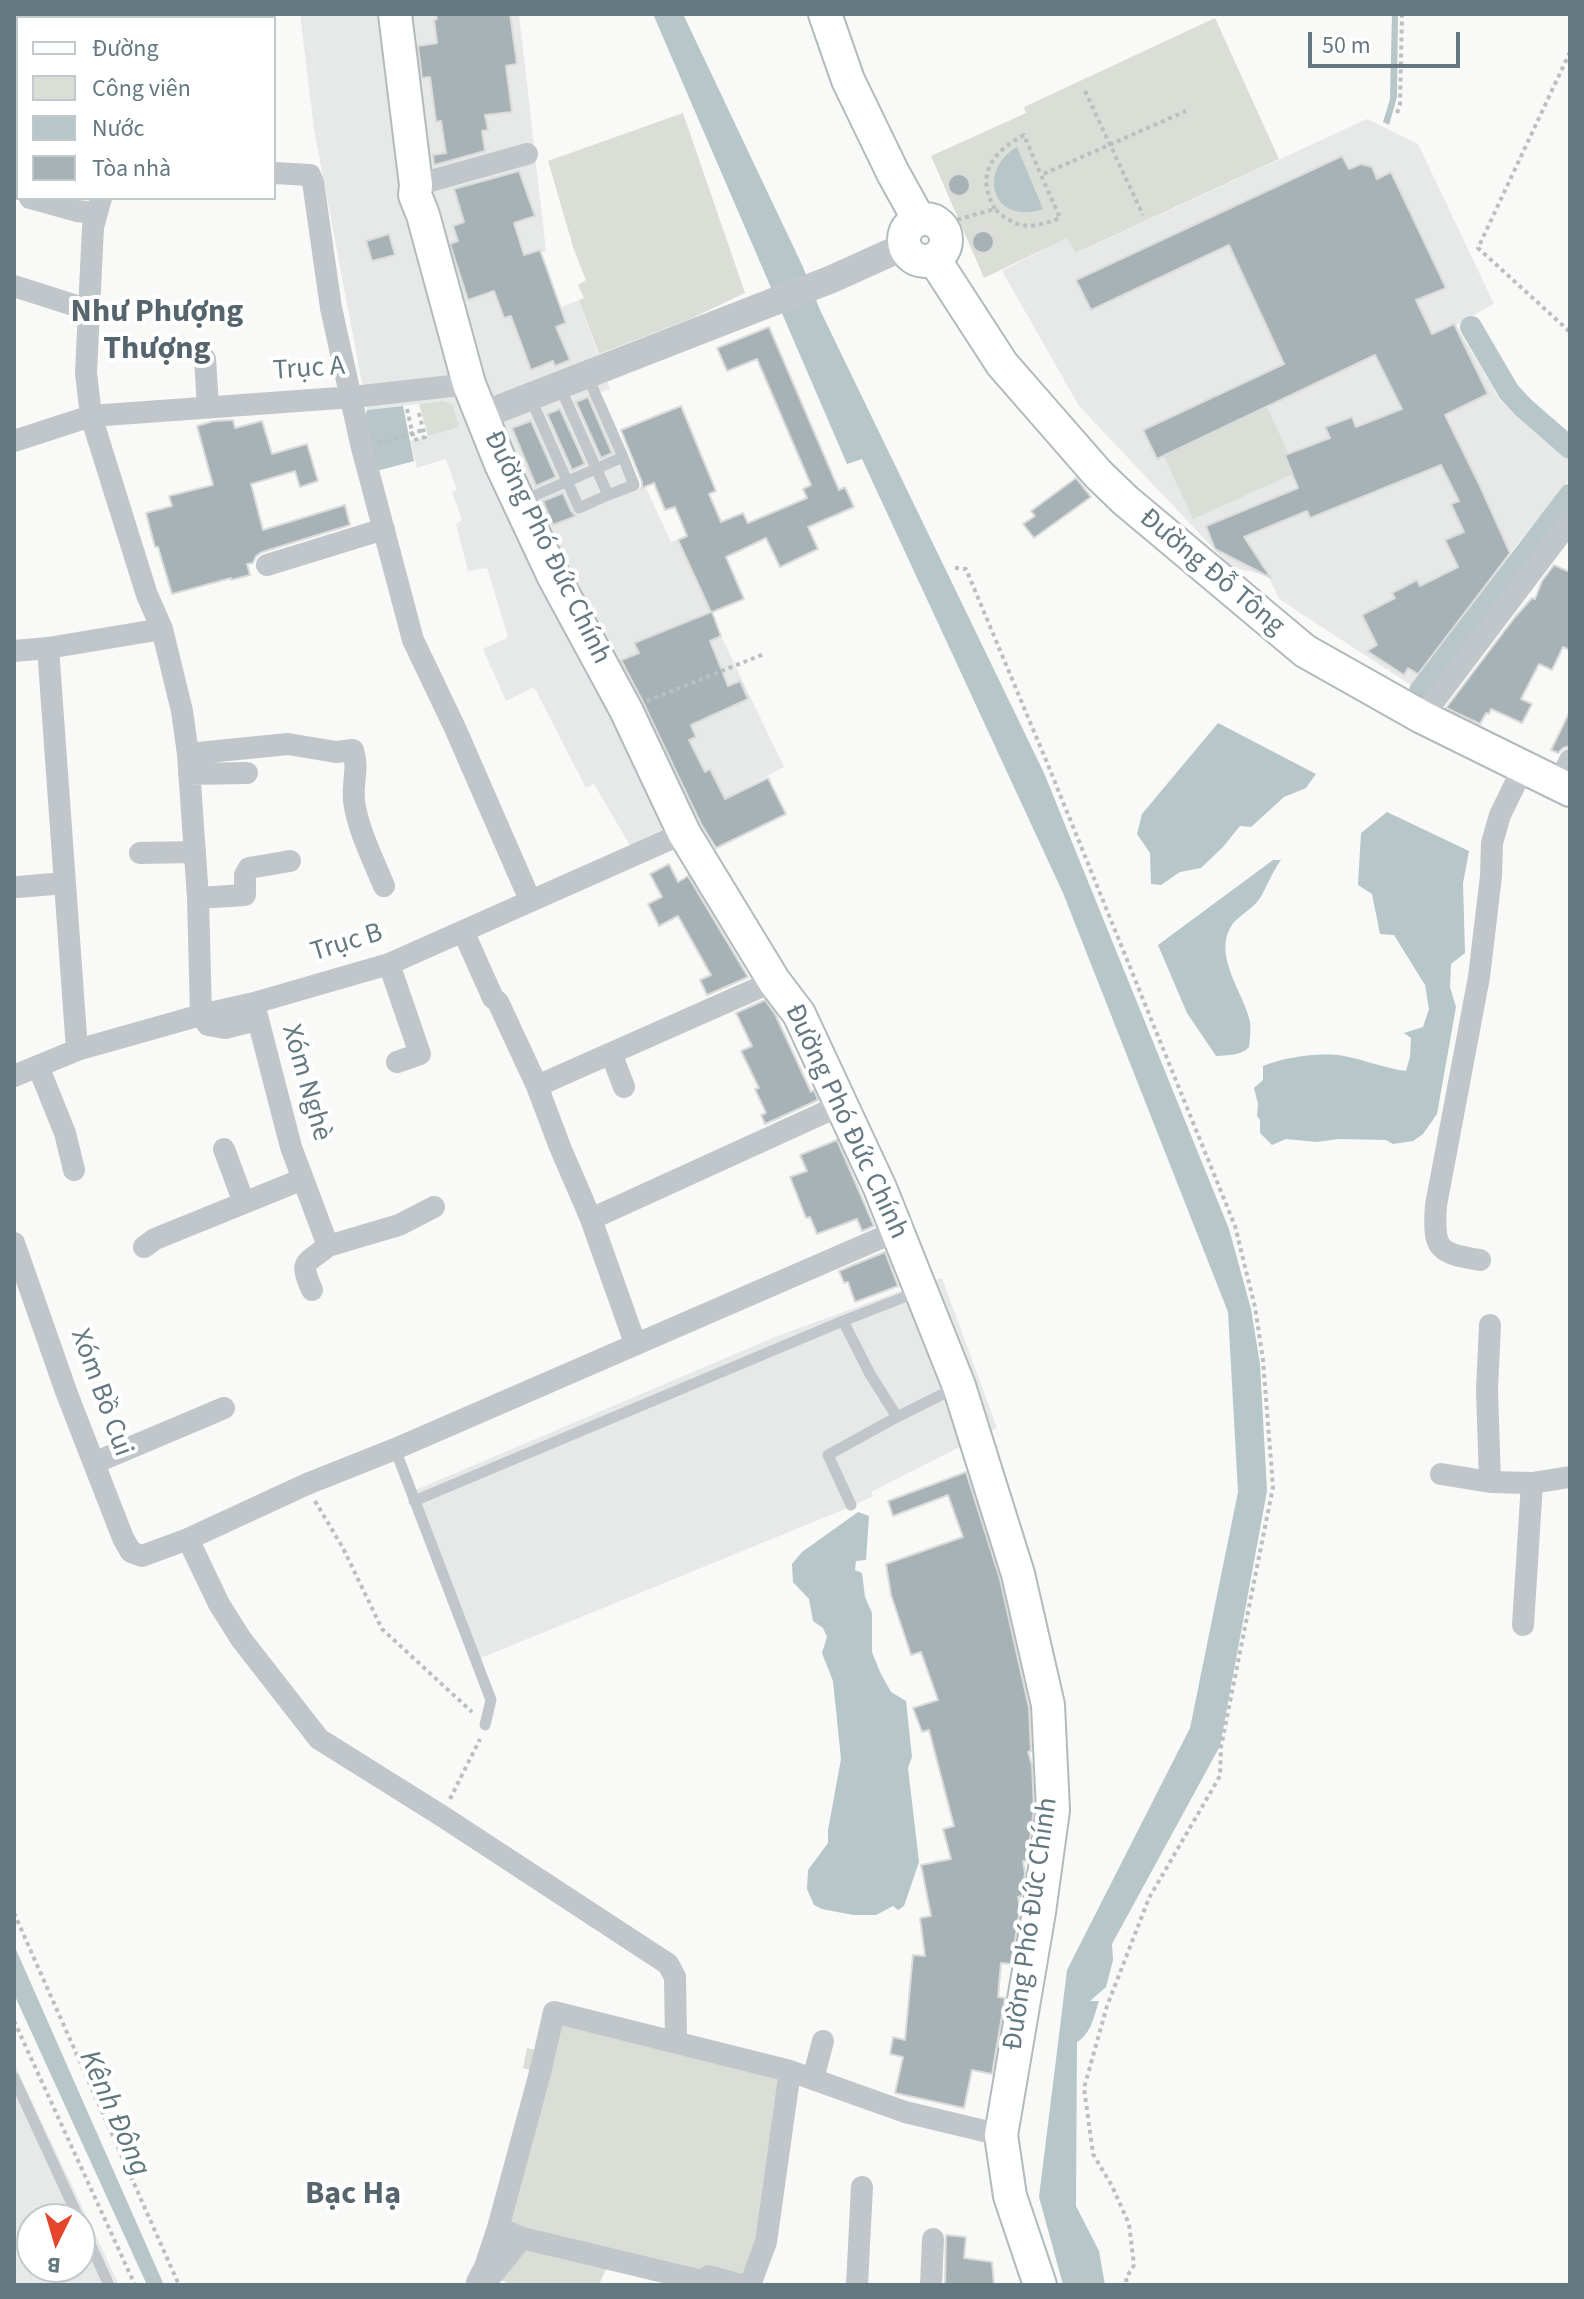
<!DOCTYPE html>
<meta charset="utf-8">
<style>
body{margin:0}
#map{position:relative;width:1584px;height:2299px;overflow:hidden;background:#f9f9f7;font-family:"Source Sans 3",sans-serif}
canvas{display:block}
.frame{position:absolute;inset:0;border:16px solid #647882;pointer-events:none}
.legend{position:absolute;left:16px;top:16px;width:260px;height:184px;box-sizing:border-box;background:#fff;border:2px solid #c1c9cd;margin:0;padding:10px 14px;list-style:none;font-size:24px;color:#647882}
.legend li{display:flex;align-items:center;gap:16px;height:40px}
.legend b{width:40px;border:2px solid #c1c9cd}
.north{position:absolute;left:16px;top:2203px;width:80px;height:80px;box-sizing:border-box;background:#fff;border:2px solid #c1c9cd;border-radius:50%;rotate:185deg;font-size:22px;font-weight:700;line-height:32px;text-align:center;color:#647882}
.north::after{content:'';display:block;margin:auto;width:28px;height:36px;background:#e5452b;clip-path:polygon(50% 0,100% 100%,50% 72%,0 100%)}
.scale{position:absolute;left:1308px;top:32px;width:152px;height:36px;box-sizing:border-box;border:4px solid #647882;border-top:0;padding-left:10px;font-size:24px;line-height:28px;white-space:nowrap;color:#647882;-webkit-text-stroke:6px #fff;paint-order:stroke}
</style>
<div id="map">
<canvas width="1584" height="2299"></canvas>
<div class="frame"></div>
<ul class="legend">
<li><b style="height:10px;background:#fff"></b>Đường</li>
<li><b style="height:22px;background:#daded6"></b>Công viên</li>
<li><b style="height:22px;background:#b7c6c8"></b>Nước</li>
<li><b style="height:22px;background:#a7b2b6"></b>Tòa nhà</li>
</ul>
<div class="north">B</div>
<div class="scale">50 m</div>
</div>
<script>
const g = document.querySelector('canvas').getContext('2d');
g.lineJoin = 'round';
function fillPath(path, color) { g.fillStyle = color; g.fill(path, 'evenodd'); }
function stroke(path, color, width, dash) { g.strokeStyle = color; g.lineWidth = width; g.lineCap = dash ? 'butt' : 'round'; g.setLineDash(dash || []); g.stroke(path); }
function drawText(font, color, halo, rows, align = 'center') {
  g.font = font + ' "Source Sans 3",sans-serif'; g.lineWidth = 8; g.setLineDash([]); g.textBaseline = 'middle'; g.strokeStyle = halo; g.fillStyle = color; for (const [text, x, y, turn = 0] of rows) {
    g.save(); g.translate(x, y); g.rotate((+turn || 0) * Math.PI / 180); g.textAlign = isNaN(turn) ? turn : align; if (halo) g.strokeText(text, 0, 0); g.fillText(text, 0, 0); g.restore();
  }
}
fillPath(new Path2D(`
 M300 14H519L546 251 499 263 520 322 579 300 610 389 598 393 638 489 645 486 671 542 678 539 721 636 784 767 632 849 594 784 586 788 534 687 506 701 483 649 508 637 487 568 468 571 456 524 462 520 452 492 457 490 446 459 417 468 410 441 458 427 443 401 367 410 314 129Z
 M1367 119 1418 144 1494 304 1456 325 1501 401 1570 455V479L1502 563 1412 686 1279 599 1268 576 1231 567 1079 406 1002 271 1068 237 1077 253Z
 M942 1278 997 1428 871 1492 873 1496 850 1507 476 1660 411 1492 775 1337 925 1282Z
 M14 2063 119 2285H17L14 2277ZM32 2219H80V2267H32Z`), '#e7e9e8');
fillPath(new Path2D(`
 M1215 18 1279 159 1076 253 1067 238 984 278 931 156 1026 113 1024 107Z
 M683 113 745 293 690 319 599 354 579 300 584 298 578 285 586 280 574 250 548 161Z
 M443 401 453 405 459 427 428 436 419 404Z
 M1267 407 1297 472 1193 519 1164 456Z
 M554 2012 790 2071 750 2285 610 2259 599 2285H509L485 2267 540 2073 523 2068 527 2048 546 2052Z`), '#daded6');
fillPath(new Path2D(`
 M653 14H683L803 267 820 310 1044 773 1229 1229 1251 1309 1260 1364 1267 1491 1220 1746 1112 1944 1113 1960 1106 1987 1090 2001H1099C1094 2016 1091 2034 1077 2042L1076 2206 1099 2251 1105 2285H1063L1039 2197 1067 1970 1190 1728 1238 1492 1228 1312 1063 893 862 459 847 464Z
 M1392 14H1398L1397 97 1389 125 1383 122 1390 99Z
 M1017 147 1043 209C993 226 976 171 1017 147Z
 M403 406 414 461 373 472 363 421 367 410Z
 M1218 723 1316 774 1306 788 1284 797 1251 827 1240 826 1223 847 1201 868 1180 872 1161 885 1151 884 1150 853 1137 834 1142 814Z
 M1387 812 1469 851 1463 883 1465 953 1451 964 1450 987 1456 1007 1437 1114 1423 1134 1413 1141 1393 1144 1386 1140 1338 1139 1317 1142 1286 1139 1272 1145 1260 1133V1120L1257 1116 1258 1104 1254 1088 1263 1080V1066C1285 1057 1321 1052 1344 1056 1365 1060 1384 1068 1406 1071L1410 1057 1411 1038 1404 1033 1423 1027 1429 1009 1425 985 1394 935 1380 934 1372 894 1358 885 1361 833Z
 M1273 860H1281C1272 872 1268 885 1260 898 1253 910 1236 916 1230 928 1214 958 1244 993 1250 1022 1251 1030 1250 1039 1249 1047 1241 1056 1227 1055 1216 1056L1187 1013 1158 945Z
 M858 1512 869 1516 866 1560 856 1561 855 1570 862 1573 865 1597 872 1613V1652L880 1672 891 1692 906 1701 912 1757 908 1768 919 1862 904 1906 898 1910 893 1906 876 1915H853L822 1909 814 1905 807 1889 808 1870 828 1843V1830L841 1759 833 1681 822 1653 827 1637 823 1628 813 1621 809 1599 793 1582 792 1564 802 1552Z
 M14 1945 152 2258 164 2285H147L14 1994Z`), '#b7c6c8');
stroke(new Path2D(`
 M1471 327 1509 392 1524 408 1570 448
 M1420 691 1570 495`), '#b7c6c8', 22);
const building = new Path2D(`
 M436 14H510L517 64 506 66 512 112 485 115 488 130 482 131 485 151 434 165 433 155 446 153 441 121 436 122 430 77 422 78 418 46 437 43 434 20 437 19Z
 M1342 156 1349 169 1361 164 1372 167 1377 179 1391 172 1446 288 1416 300 1432 334 1454 324 1488 394 1445 415 1479 484 1510 553 1418 674 1408 668 1404 675 1367 651 1377 645 1362 615 1395 598 1392 593 1417 580 1420 586 1458 567 1445 540 1464 532 1451 504 1459 501 1441 465 1310 518 1307 511 1244 537 1271 578 1215 549 1206 526 1298 488 1285 455 1330 438 1325 427 1352 417 1356 427 1402 409 1375 355 1157 459 1143 430 1284 364 1229 245 1091 310 1076 280Z
 M519 171 535 216 514 223 524 255 540 250 566 323 556 327 570 360 555 366 553 361 531 370 511 316 504 318 494 291 468 300 450 244 458 241 453 226 464 222 454 189Z
 M948 185a11 11 0 1 1 22 0a11 11 0 1 1-22 0Z
 M972 242a11 11 0 1 1 22 0a11 11 0 1 1-22 0Z
 M389 234 395 255 372 261 366 241Z
 M769 327 839 490 845 487 854 507 808 527 818 549 780 567 766 538 726 557 744 599 712 612 721 636 710 641 728 686 740 681 748 699 691 725 696 737 689 740 705 772 710 769 725 799 768 778 786 814 716 848 701 824 643 702 621 660 639 653 634 643 711 612 678 540 687 536 675 507 665 510 654 483 642 488V482L621 430 681 406 716 491 709 494 721 522 743 513 748 523 807 498 803 489 811 485 757 359 727 371 717 348Z
 M588 397 612 453 601 458 576 402Z
 M560 409 585 464 572 470 547 414Z
 M233 420 235 428 262 421 272 454 307 444 318 481 300 487 295 471 251 484 263 530 345 505 350 525 262 552 256 556 253 563 247 564 250 575 231 580V578L172 594 158 547H155L146 513 172 506 169 496 213 485 197 426 214 421Z
 M531 421 556 477 536 486 512 428Z
 M1076 478 1091 497 1034 538 1023 524 1035 516 1031 511Z
 M563 493 571 511 576 516 553 525 543 501Z
 M1554 565 1570 572V650L1563 647 1552 670 1539 664 1521 699 1532 704 1522 723 1491 709 1489 714 1486 713 1480 724 1446 708 1515 617 1532 598 1535 599 1542 581Z
 M1570 711V746L1563 748 1558 753 1551 750Z
 M669 864 678 882 688 876 748 977 707 995 700 980 711 975 678 916 659 926 648 904 662 897 650 874Z
 M765 1000 775 1014 811 1092 814 1090 818 1100 765 1124 761 1115 766 1113 755 1089 759 1088 741 1051 752 1046 736 1013Z
 M837 1140 874 1226 862 1231 857 1219 817 1234 810 1217 806 1218 790 1177 807 1171 800 1155Z
 M885 1252 898 1286 855 1302 848 1282 844 1283 839 1271Z
 M966 1472 1000 1579 1029 1708 1031 1751 1028 1752 1032 1765 1034 1809 1027 1861H1023L1025 1873 1022 1896 1018 1897 1020 1910 1011 1964 1001 1963 998 1997 1005 1998 992 2074 972 2070 964 2108 895 2093 903 2057 890 2054 893 2037 905 2040 913 1955 925 1956 920 1918 931 1916 921 1865 951 1859 943 1829 954 1826 929 1730 922 1732 913 1708 938 1700 921 1652 911 1655 891 1595 886 1564 963 1537 948 1495 893 1516 888 1501Z
 M946 2235 966 2237 964 2258 992 2262 994 2285H945Z`);
fillPath(building, '#a7b2b6');
stroke(building, '#dbdbd9', 2);
const secondary = new Path2D(`
 M395 14 416 185 415 195 423 215 469 384 501 464 554 577 626 710 684 833 774 981 799 1014 880 1188 959 1386 1018 1574 1048 1705 1053 1810 1039 1912 1001 2135 1010 2196 1040 2285
 M825 14 848 80 893 173 919 220
 M904 240a21 21 0 1 1 42 0a21 21 0 1 1-42 0Z
 M934 259 1002 364 1098 474 1125 500 1305 651 1422 717 1570 790`);
stroke(secondary, '#b2babe', 36);
stroke(new Path2D(`
 M1570 52 1478 248 1570 332
 M1085 91 1143 215
 M1397 113 1400 104 1402 14
 M995 209C975 175 992 152 1024 135L1041 175
 M942 224 995 209C1018 231 1033 228 1060 218L1041 175 1186 111
 M407 409 414 440 425 437 418 410
 M379 443 423 430
 M955 568 966 569 1048 765 1235 1226 1255 1307 1263 1360 1273 1487 1221 1747 1220 1776 1149 1898 1107 2006 1084 2088 1093 2154 1112 2186 1129 2224 1134 2265 1126 2278 1127 2285
 M647 701 764 654
 M315 1501 343 1548 382 1629 472 1712
 M450 1799 480 1739
 M14 1913 179 2285
 M14 2021 135 2285`), '#babfc1', 4, [4, 4]);
stroke(new Path2D(`
 M530 397 579 508 608 495 560 387
 M608 495 634 485 623 457
 M520 502 623 457 587 375
 M843 1321 870 1374 897 1417 955 1388
 M395 1449 491 1700 485 1725
 M414 1501 843 1321 920 1291
 M851 1505 828 1455 897 1417
 M14 2078 79 2219
 M80 2222 109 2285`), '#c0c6c9', 11);
stroke(new Path2D(`
 M274 173 310 175 313 182 331 308 362 448 413 640 455 728 530 900
 M416 185 527 154
 M30 198 77 211 96 213
 M101 198 93 227 86 373 91 416 147 595 162 629 182 711 188 754 198 898 201 1015 208 1025 225 1028 256 1020
 M14 286 89 310
 M205 359 208 407
 M14 441 91 416 353 397 469 384
 M267 565 384 529
 M48 648 77 1050
 M14 651 48 648 162 629
 M1422 717 1570 521
 M188 754 288 744 336 752 353 750C359 769 352 781 354 801 358 830 373 859 384 886
 M189 774 247 773
 M1558 785 1570 760
 M140 853 195 852
 M18 887 65 883
 M198 898 245 895V875L249 868 290 861
 M463 931 493 998 498 1002 537 1086 560 1147 591 1219 635 1343
 M389 964 420 1054 397 1062
 M255 1008 291 1147 328 1246 399 1225 434 1207
 M611 1053 624 1087
 M38 1066 65 1133 74 1170
 M14 1076 77 1050 201 1015 254 1003 389 964 684 833
 M537 1086 774 981
 M224 1149 244 1203
 M591 1219 841 1105
 M14 1243 67 1394 123 1538 131 1552 142 1556 188 1539 307 1484 395 1449 897 1231
 M144 1247 155 1239 303 1179
 M1480 1260C1437 1253 1433 1249 1436 1205L1479 977 1491 876 1492 843 1500 815 1523 768
 M312 1290C299 1260 305 1265 328 1246
 M94 1463 224 1408
 M1441 1474 1490 1482 1532 1483 1570 1477
 M1490 1482 1487 1390 1490 1325
 M188 1539 219 1604 241 1639 319 1739 442 1816 668 1964 675 1977 676 2041
 M1523 1625 1532 1483
 M813 2079 823 2041
 M477 2282 485 2267 498 2228
 M706 2282 522 2238 498 2228 540 2073 554 2012 790 2071 905 2112 1001 2135
 M480 2285 494 2273 522 2238
 M704 2285 709 2276 741 2285
 M750 2285 766 2242 790 2071
 M857 2285 862 2187
 M931 2285 933 2239`), '#c0c6c9', 22);
stroke(new Path2D(`
 M483 415 832 279 905 246`), '#c0c6c9', 28);
stroke(secondary, '#fff', 32);
drawText('28px', '#647882', '#fff', [
 ["Trục A",309,370,-4],
 ["Đường Phó Đức Chính",546,548,64],
 ["Đường Đỗ Tông",1211,573,40],
 ["Trục B",347,944,-17],
 ["Xóm Nghè",305,1083,74],
 ["Đường Phó Đức Chính",845,1122,65],
 ["Xóm Bồ Cui",100,1393,70],
 ["Đường Phó Đức Chính",1032,1924,-82]
]);
drawText('italic 30px', '#5f777c', '#fff', [
 ["Kênh Đông",113,2114,66]
]);
drawText('bold 32px', '#56656d', '#fff', [
 ["Như Phượng",157,314],
 ["Thượng",157,351],
 ["Bạc Hạ",353,2196]
]);
</script>
